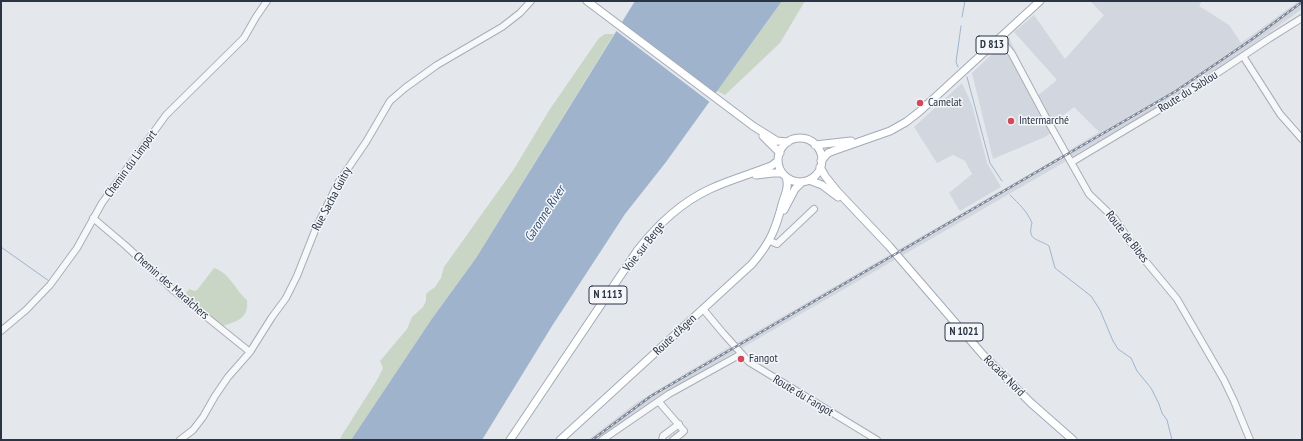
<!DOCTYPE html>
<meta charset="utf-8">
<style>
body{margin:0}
#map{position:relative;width:1303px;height:441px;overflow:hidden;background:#e4e7ec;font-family:"PT Sans Narrow",sans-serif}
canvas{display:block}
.frame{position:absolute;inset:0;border:2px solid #2b3445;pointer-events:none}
</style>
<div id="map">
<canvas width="1303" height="441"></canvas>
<div class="frame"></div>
</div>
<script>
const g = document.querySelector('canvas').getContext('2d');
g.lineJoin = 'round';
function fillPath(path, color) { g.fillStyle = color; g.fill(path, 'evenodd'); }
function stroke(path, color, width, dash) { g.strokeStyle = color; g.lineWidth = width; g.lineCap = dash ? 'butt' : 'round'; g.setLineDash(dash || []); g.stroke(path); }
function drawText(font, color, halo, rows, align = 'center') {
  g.font = font + ' "PT Sans Narrow",sans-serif'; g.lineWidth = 3; g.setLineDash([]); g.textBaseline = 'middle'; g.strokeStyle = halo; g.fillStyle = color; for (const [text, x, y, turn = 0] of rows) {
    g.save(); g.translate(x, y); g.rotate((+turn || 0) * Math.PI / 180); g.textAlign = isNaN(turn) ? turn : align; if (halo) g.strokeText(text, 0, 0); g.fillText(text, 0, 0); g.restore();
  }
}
fillPath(new Path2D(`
 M1090 1H1202L1199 6 1229 25 1241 43 1299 1H1302V9L1212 74 1172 99 1071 157 1068 151 1099 132 1074 107 1053 123 1051 133 1045 137 993 159 972 73 1010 37V40L1037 96 1057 80 1014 32 1034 15 1065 59 1104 15Z
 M962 83 972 105 987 163 1001 187 960 211 949 193 972 174 965 161 953 155 937 163 914 127Z
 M1064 154 1068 160 740 349 735 344Z
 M731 346 736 351 651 402 598 440H588L636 403Z`), '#d2d6de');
fillPath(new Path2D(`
 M782 1H805L780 43 725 95 717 91Z
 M605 34H614L476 258 431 320 351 440H340L342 435 377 380 383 368 380 361 407 329 412 317 423 307 426 301V294L428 292 435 287 441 278 444 267 514 169 550 109 599 38Z
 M214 268C230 273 235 290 247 300 249 318 238 321 223 326L188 297 186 293 189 289 195 291 197 290Z`), '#c9d6c5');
fillPath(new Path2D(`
 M635 1H782L666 162 625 214 552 326 482 440H351L431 320 476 258Z`), '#9fb4cc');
fillPath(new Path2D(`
 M620 21 717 94 711 103 615 30Z`), '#e4e7ec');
stroke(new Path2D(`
 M962 17 965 1
 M958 67 956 62 961 26
 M967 77 990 163 1002 181
 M1010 195C1019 204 1027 211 1032 223 1027 241 1037 238 1049 246L1055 268 1091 296 1100 310 1113 341 1118 349 1131 358 1137 371 1151 388 1159 404 1162 413 1167 420 1172 440
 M1 247 49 281`), '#9fb4cc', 1);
const minor = new Path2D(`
 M999 38 1012 54 1050 125 1089 194 1115 219 1133 246 1177 299 1224 380 1234 401 1250 440
 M1243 56 1280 114 1302 139
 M1072 162 1189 92 1270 38 1302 18
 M93 218 126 246 173 290 250 352
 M770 241 777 244 814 209
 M703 309 723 333 749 362 877 440
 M1 331 26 310 50 285 77 248 102 203 166 115 244 38 256 17 267 1
 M659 402 684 431 682 433 673 440
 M180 440 193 430 203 417 215 396 228 377 250 352 272 317 286 298 297 276 316 228 338 183 366 142 390 101 405 88 437 65 502 27 520 13 531 1
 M602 440 669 394 741 354
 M662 440 663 436 679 424`);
const major = new Path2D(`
 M587 1 753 126 777 141 788 142
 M763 136 780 153
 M778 160a22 22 0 1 1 44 0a22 22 0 1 1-44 0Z
 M815 145 851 141
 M821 161 828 153 833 151 890 131 906 122 919 112 1040 1
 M820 167 825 176 837 191 889 246 984 356 1031 403 1073 440
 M756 175 773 173H782
 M809 180 822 185 838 197
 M784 210 795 189 802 182
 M510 440 637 251C657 225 680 203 710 189 729 180 751 174 771 166L778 161
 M560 440 752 264C771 242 776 228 783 201 786 193 789 185 786 177`);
stroke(minor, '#a9aeb7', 8);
stroke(major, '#a3abb8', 9);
stroke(minor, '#f7f8fa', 6);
stroke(major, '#fff', 7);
const rail = new Path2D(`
 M592 440 651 396 1176 91 1251 40 1302 2`);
stroke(rail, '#7d8696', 2.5);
stroke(rail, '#f4f6f9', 1, [3]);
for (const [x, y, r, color] of [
 [920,103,4,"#d1495b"],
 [1011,121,4,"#d1495b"],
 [741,359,4,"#d1495b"]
]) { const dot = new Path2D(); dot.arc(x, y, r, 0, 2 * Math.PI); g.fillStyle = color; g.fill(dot); stroke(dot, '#f4f6f9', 1.5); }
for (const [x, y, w] of [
 [992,45,32],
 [608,295,38],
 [964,332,38]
]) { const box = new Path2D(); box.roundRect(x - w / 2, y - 9, w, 18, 3); g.fillStyle = '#f4f6f9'; g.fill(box); stroke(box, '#2b3445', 1); }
drawText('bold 11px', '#2b3445', null, [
 ["D 813",992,45],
 ["N 1113",608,295],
 ["N 1021",964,332]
]);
drawText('12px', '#2b3445', '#f4f6f9', [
 ["Route du Sablou",1188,92,-32],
 ["Chemin du Limport",131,164,-54],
 ["Rue Sacha Guitry",332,199,-62],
 ["Route de Bibes",1127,237,52],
 ["Voie sur Berge",644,247,-52],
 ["Chemin des Maraîchers",171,286,41],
 ["Route d'Agen",675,335,-43],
 ["Rocade Nord",1004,376,45],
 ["Route du Fangot",803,396,31]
]);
drawText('12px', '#2b3445', '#f4f6f9', [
 ["Camelat",928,103],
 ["Intermarché",1019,121],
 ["Fangot",749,359]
], 'left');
drawText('italic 13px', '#34527a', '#f4f6f9', [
 ["Garonne River",545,214,-57]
]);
</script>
